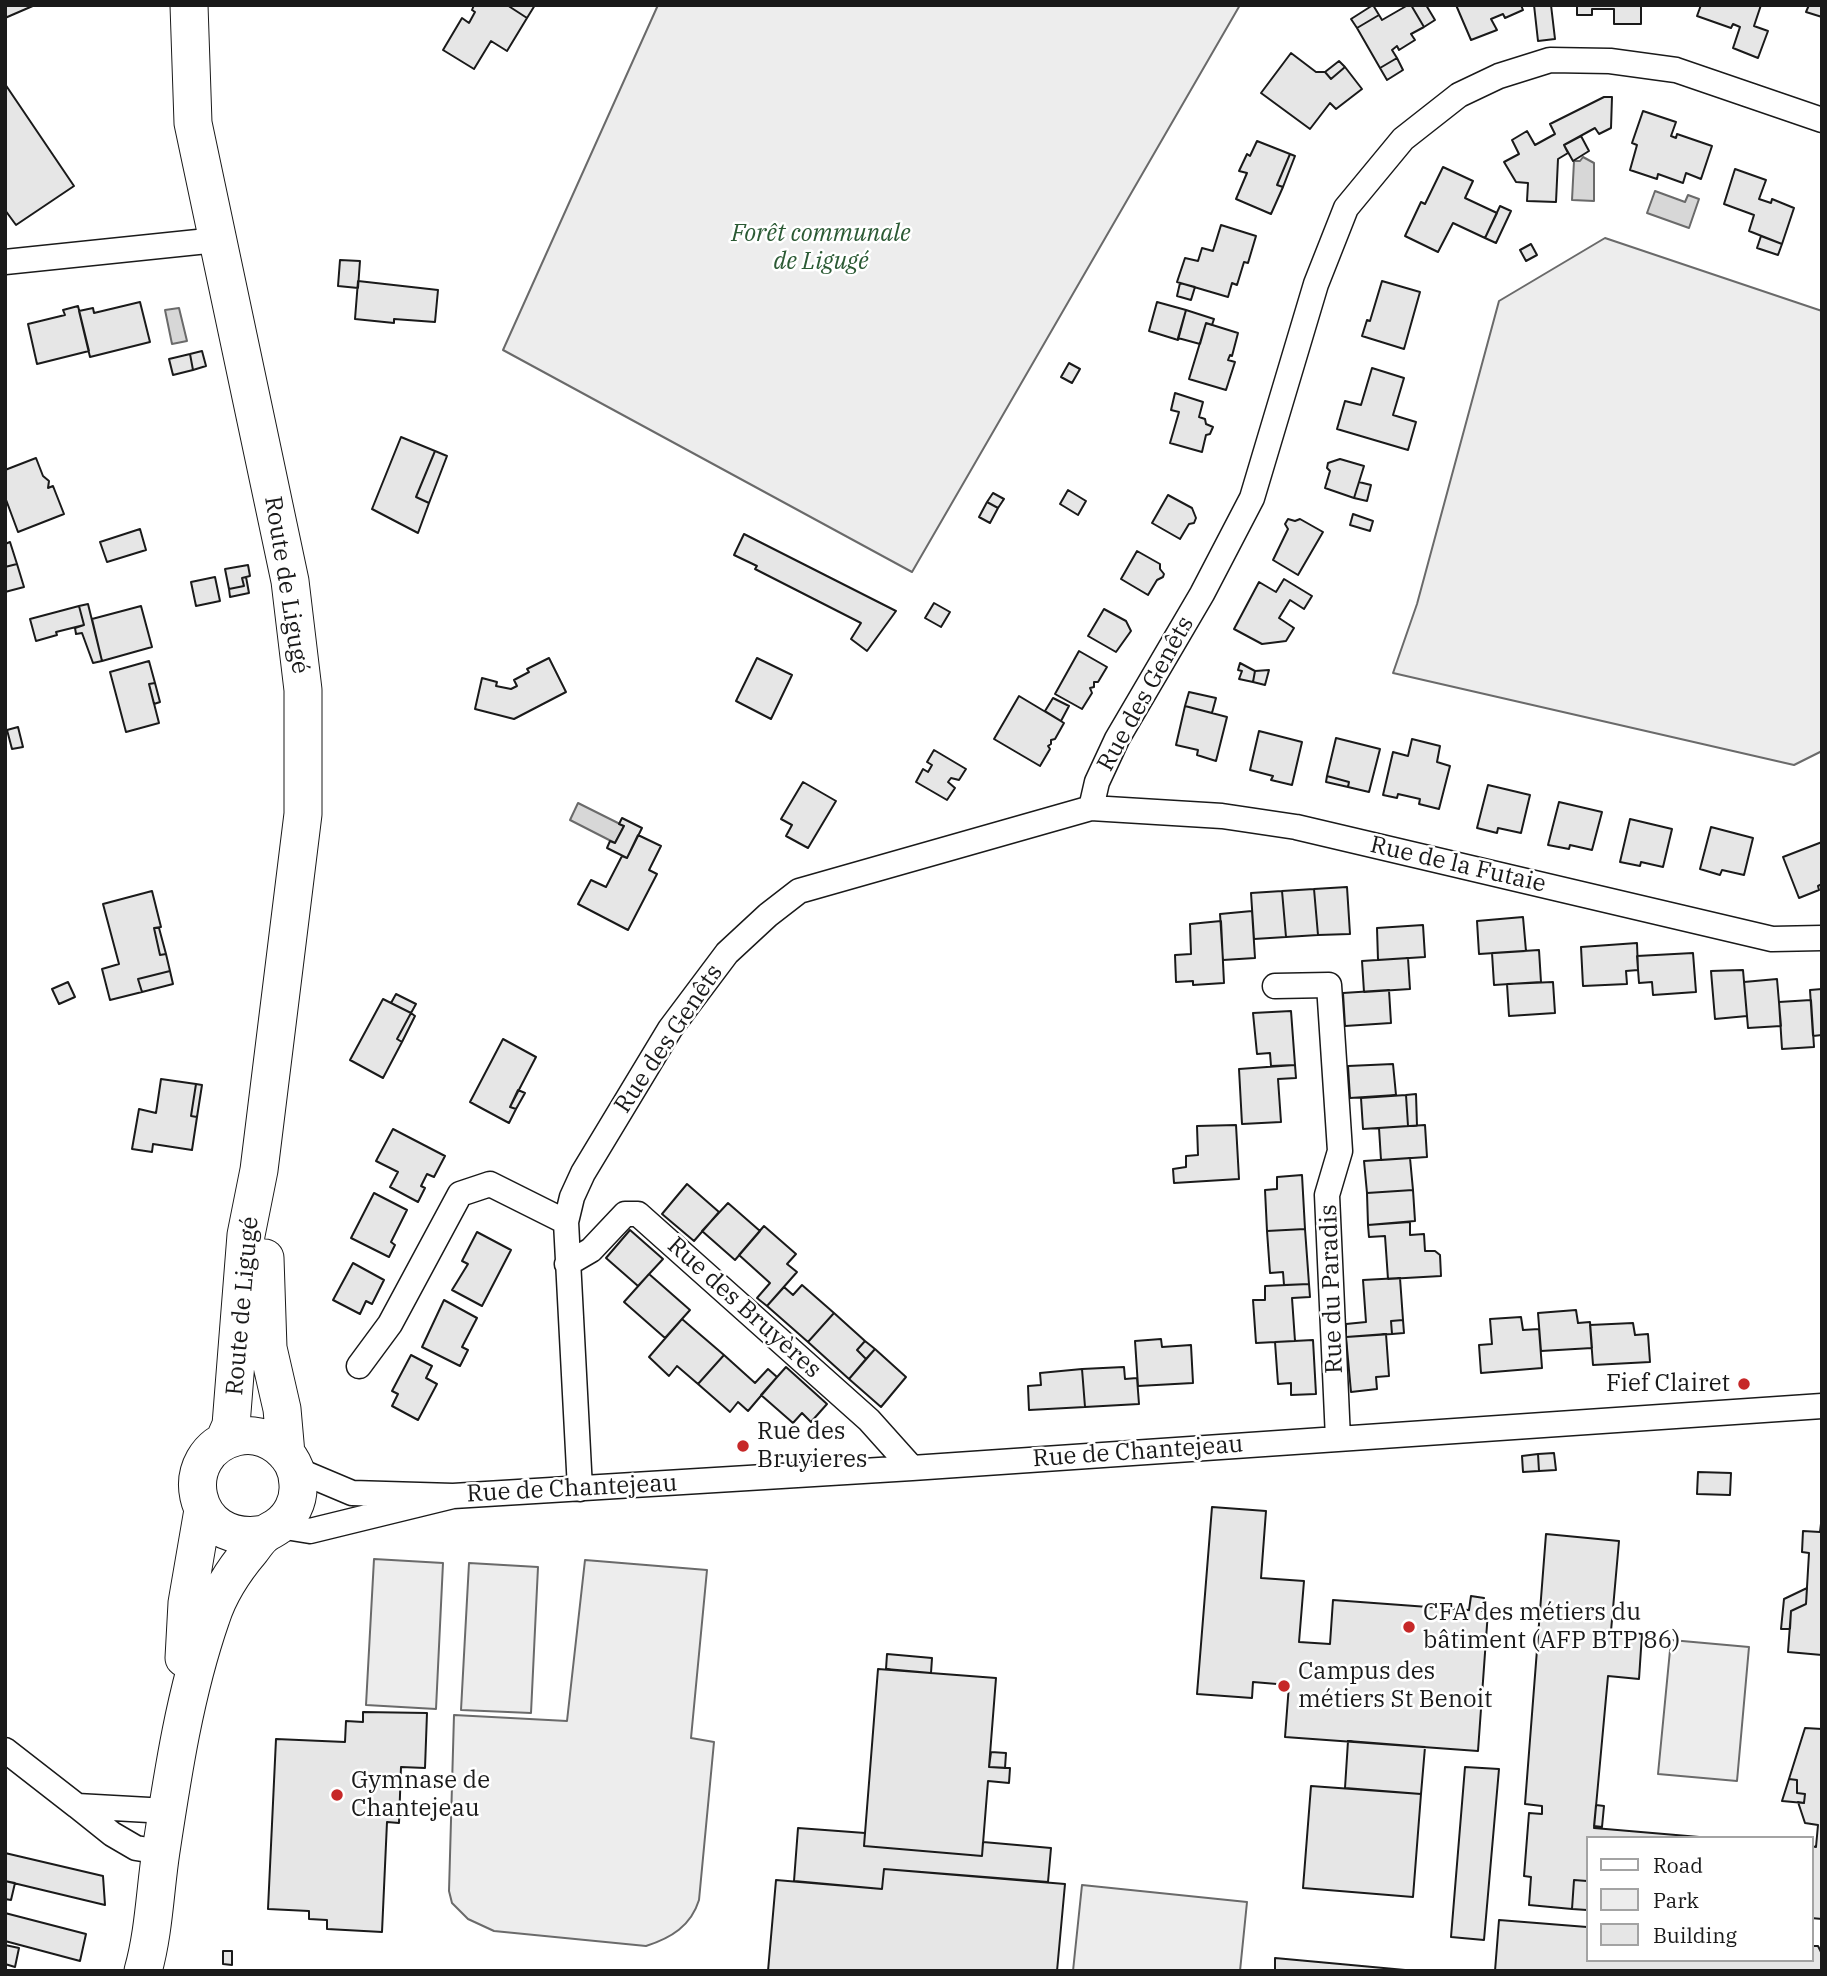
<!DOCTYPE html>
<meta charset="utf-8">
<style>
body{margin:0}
#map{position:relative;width:1827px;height:1976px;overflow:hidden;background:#fff;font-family:"IBM Plex Serif",serif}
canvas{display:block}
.frame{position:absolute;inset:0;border:7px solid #1a1a1a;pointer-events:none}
.legend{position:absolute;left:1586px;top:1836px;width:228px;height:126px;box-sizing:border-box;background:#fff;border:2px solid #a3a3a3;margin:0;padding:9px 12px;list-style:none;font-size:21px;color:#1a1a1a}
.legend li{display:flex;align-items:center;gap:14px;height:35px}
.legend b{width:35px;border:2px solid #a3a3a3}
</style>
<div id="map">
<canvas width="1827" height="1976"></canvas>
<div class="frame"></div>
<ul class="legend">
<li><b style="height:9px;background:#fff"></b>Road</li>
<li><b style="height:19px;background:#ededed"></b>Park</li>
<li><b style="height:19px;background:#e6e6e6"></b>Building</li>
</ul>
</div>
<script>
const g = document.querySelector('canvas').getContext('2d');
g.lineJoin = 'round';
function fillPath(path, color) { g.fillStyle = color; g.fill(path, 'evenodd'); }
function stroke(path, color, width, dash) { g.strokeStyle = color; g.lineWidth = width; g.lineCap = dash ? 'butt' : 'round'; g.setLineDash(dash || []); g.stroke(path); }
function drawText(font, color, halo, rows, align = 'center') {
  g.font = font + ' "IBM Plex Serif",serif'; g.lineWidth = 5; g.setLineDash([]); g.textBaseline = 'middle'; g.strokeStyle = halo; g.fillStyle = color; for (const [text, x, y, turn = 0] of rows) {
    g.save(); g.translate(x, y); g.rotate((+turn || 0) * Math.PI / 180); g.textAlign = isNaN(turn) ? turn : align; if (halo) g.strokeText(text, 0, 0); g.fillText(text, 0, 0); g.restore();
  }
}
const green = new Path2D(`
 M658 5H1240L912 572 503 350Z
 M1605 238 1822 311V751L1794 765 1393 673 1417 604 1499 301Z
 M374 1559 443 1563 436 1709 366 1705Z
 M585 1560 707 1570 691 1738 714 1742 699 1900C691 1926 671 1938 646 1946L494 1931 468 1919 452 1903 449 1891 454 1715 567 1721Z
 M469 1563 538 1567 531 1713 461 1710Z
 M1671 1640 1749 1647 1737 1781 1658 1774Z
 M1082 1885 1247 1902 1240 1971H1073Z`);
fillPath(green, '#ededed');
stroke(green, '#6a6a6a', 2);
const water = new Path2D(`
 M1583 157 1594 163V201L1572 200 1574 161H1580Z
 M1655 191 1685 202 1688 195 1699 199 1689 228 1647 213Z
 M179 308 187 341 172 344 165 310Z
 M578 803 624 826 615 843 570 820Z`);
fillPath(water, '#d7d7d7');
stroke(water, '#6a6a6a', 2);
const building = new Path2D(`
 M5 5H35L5 18Z
 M474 5H507L527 18 507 51 491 41 474 69 443 50 462 18 469 23 475 12 472 10Z
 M507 5H535L527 18Z
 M1373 5 1379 15 1357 28 1351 19Z
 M1408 5H1411L1424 27 1411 34 1415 40 1399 50 1397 46 1392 50 1397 58 1380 68 1357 28 1379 15 1382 20Z
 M1411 5H1426L1435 20 1424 27Z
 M1456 5H1521L1523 10 1505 18 1503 14 1491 19 1497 30 1471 40Z
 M1534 5H1551L1555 39 1538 41Z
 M1577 5H1641V24H1614V9H1592V15H1577Z
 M1701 5H1761L1754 26 1768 31 1758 58 1733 48 1740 27 1733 24 1731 28 1697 16Z
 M1809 5H1822V17L1806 12Z
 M1291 53 1316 72H1325L1331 79 1345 67 1362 89 1336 109 1330 103 1310 129 1261 93Z
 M1397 58 1403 70 1387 80 1380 68Z
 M1339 61 1345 67 1331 79 1325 72Z
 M5 84 74 186 16 225 5 210Z
 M1604 97H1612L1611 128 1599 134 1595 128 1564 145 1568 153 1558 159 1556 202 1527 201 1528 183 1516 182 1504 162 1519 154 1512 140 1527 131 1535 145 1555 134 1550 124Z
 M1643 111 1676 122 1671 136 1676 138 1677 134 1712 146 1701 179 1686 173 1683 183 1658 174 1657 179 1630 170 1637 145 1632 143Z
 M1581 136 1589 151 1573 161 1564 145Z
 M1257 141 1290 154 1277 185 1283 187 1271 214 1236 199 1247 173 1239 171 1247 154 1250 156Z
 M1290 154 1295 156 1283 187 1277 185Z
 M1443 167 1473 181 1465 198 1497 213 1485 238 1453 223 1438 252 1405 236 1421 202 1425 204Z
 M1735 169 1766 180 1759 199 1771 203 1772 199 1794 208 1782 244 1749 231 1754 215 1724 204Z
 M1500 206 1511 211 1496 243 1485 238Z
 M1221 225 1256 236 1248 263 1244 262 1237 285 1232 283 1228 297 1177 282 1185 258 1198 261 1202 248 1213 251Z
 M1761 236 1782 244 1778 255 1757 248Z
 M1531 244 1537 255 1526 261 1520 250Z
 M340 260 360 261 358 288 338 286Z
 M358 281 438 290 435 322 394 319V323L355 319Z
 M1382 281 1420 292 1404 349 1362 336 1367 320 1370 321Z
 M1180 283 1195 287 1191 300 1177 296Z
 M140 302 150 342 90 357 79 311 93 308 94 313Z
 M1157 302 1186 310 1178 340 1149 331Z
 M78 306 89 351 37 364 28 324 65 315 63 310Z
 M1186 310 1214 319 1212 325 1206 323 1200 344 1178 338Z
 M1206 323 1238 333 1232 356 1230 355 1228 360 1235 362 1226 390 1189 379Z
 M202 351 206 366 193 370 190 354Z
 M190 354 193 370 173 375 169 359Z
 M1069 363 1080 369 1072 383 1061 377Z
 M1372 368 1404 378 1393 415 1416 422 1408 450 1337 429 1345 401 1361 405Z
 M1175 393 1203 402 1199 417 1205 419 1206 424 1213 427 1210 434 1206 435 1202 452 1170 443 1179 412 1171 410Z
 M401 437 435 451 416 497 429 503 418 533 372 509Z
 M435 451 447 456 429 503 416 497Z
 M36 458 43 476 49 481 48 488 53 486 64 514 18 532 5 497V470Z
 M1340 459 1364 466 1354 498 1325 488 1330 471 1327 468 1328 463Z
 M1359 482 1371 485 1367 501 1354 498Z
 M1068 490 1086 501 1078 515 1060 504Z
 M993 493 1004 499 998 508 987 502Z
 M1168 495 1192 508 1196 518 1194 523 1189 524 1180 539 1152 523Z
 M987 502 998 508 990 523 979 517Z
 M1353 514 1373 521 1370 531 1350 525Z
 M1288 519 1295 521 1300 519 1323 532 1298 575 1273 560 1288 529 1285 524Z
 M140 529 146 550 107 562 100 542Z
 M744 534 896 611 867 651 851 639 861 623 755 569 757 566 734 555Z
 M10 542 17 564 5 567V544Z
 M1137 551 1160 564V569L1164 574 1163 577 1157 580 1148 595 1121 579Z
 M17 564 24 587 5 592V567Z
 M248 565 250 576 242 578 244 586 229 589 225 569Z
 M215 577 220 601 196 606 191 582Z
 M246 577 249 593 230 597 229 589 244 586 242 578Z
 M1284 579 1312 596 1304 609 1290 600 1279 618 1294 628 1286 641 1262 644 1234 629 1259 582 1276 592Z
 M934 603 950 612 941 627 925 618Z
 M88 604 102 661 93 663 82 633 76 634 75 628 84 625 79 606Z
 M79 606 84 625 56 632 57 635 36 641 30 619Z
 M141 606 152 647 102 661 92 619Z
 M1104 609 1126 621 1131 631 1116 652 1088 636Z
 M1079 651 1107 667 1098 682H1094V687L1090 688 1092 693 1082 709 1055 694Z
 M549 658 566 692 514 719 475 709 482 678 497 682 496 686 511 689 517 686 514 680 529 672 527 669Z
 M757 658 792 675 771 719 736 701Z
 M149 661 155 683 149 684 159 723 126 732 110 672Z
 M1240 663 1255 671 1253 682 1239 679 1242 671 1238 670Z
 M1269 670 1265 685 1253 682 1255 671Z
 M155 683 160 702 154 704 149 684Z
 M1189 692 1216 698 1212 713 1185 706Z
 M1019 696 1064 723 1055 739 1051 740V744L1048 746 1050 749 1040 766 994 739Z
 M1053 698 1069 706 1061 721 1045 711Z
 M1185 706 1227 717 1216 761 1197 755 1198 750 1176 745Z
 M18 727 23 747 12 749 7 730Z
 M1259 731 1302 742 1292 785 1271 780 1273 776 1250 770Z
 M1336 738 1380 749 1369 792 1348 787 1349 782 1327 776Z
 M1412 739 1440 746 1437 762 1450 766 1439 809 1419 804 1420 799 1398 794 1397 798 1383 795 1393 752 1408 756Z
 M934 750 966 769 959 780 951 778 948 782 955 788 947 800 916 782 923 769 928 772 932 765 927 762Z
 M1327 776 1349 782 1348 787 1326 782Z
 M803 782 836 801 808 848 786 836 792 825 781 819Z
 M1488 785 1530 795 1521 833 1498 828 1497 833 1477 828Z
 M1559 802 1602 812 1592 850 1570 845 1569 849 1548 845Z
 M622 818 642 828 627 858 607 848 610 841 615 843 624 826 619 824Z
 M1630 819 1672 829 1663 867 1641 862 1640 866 1620 862Z
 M1711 827 1753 838 1744 875 1722 870 1720 875 1700 869Z
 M638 835 661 846 649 870 657 874 628 930 578 904 591 880 606 887 622 856 627 858Z
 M1822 842V884L1818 886 1819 890 1799 898 1783 857Z
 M1347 887 1350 934 1318 935 1314 889Z
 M1314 889 1318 935 1286 937 1282 891Z
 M152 891 161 927 154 928 160 955 166 954 170 971 138 979 142 992 110 1000 102 969 119 964 103 904Z
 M1282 891 1286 937 1254 939 1251 893Z
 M1252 911 1255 958 1223 960 1220 914Z
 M1523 917 1526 951 1479 954 1477 921Z
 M1221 921 1224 983 1193 985V981L1176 982 1175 955 1191 954 1190 924Z
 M1423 925 1425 957 1378 960 1377 928Z
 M154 928H159L166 954 160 955Z
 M1637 943 1638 970 1626 971 1627 984 1583 986 1581 947Z
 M1539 950 1541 982 1494 985 1492 953Z
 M1693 953 1696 992 1653 995 1652 982 1639 983 1637 956Z
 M1408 958 1410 989 1364 992 1362 961Z
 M1743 970 1747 1016 1715 1019 1711 971Z
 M170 971 173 984 142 992 138 979Z
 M1777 979 1781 1026 1748 1028 1744 982Z
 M68 982 75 997 59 1004 52 989Z
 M1553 982 1555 1013 1509 1016 1507 984Z
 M1822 989V1035L1813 1036 1810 990Z
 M1389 990 1391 1023 1345 1026 1343 993Z
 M396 994 416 1004 411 1013 391 1003Z
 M383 999 411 1013 397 1039 402 1042 383 1078 350 1060Z
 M1811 1000 1814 1047 1782 1049 1779 1002Z
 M1291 1011 1295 1065 1271 1066 1270 1053 1257 1054 1253 1013Z
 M411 1013 415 1016 402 1042 397 1039Z
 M503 1039 536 1057 510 1107 516 1109 509 1123 470 1102Z
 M1393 1064 1396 1095 1350 1098 1348 1066Z
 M1295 1065 1296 1078 1278 1079 1281 1122 1242 1124 1239 1069Z
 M161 1079 196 1084 191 1116 197 1117 192 1150 153 1144 152 1152 132 1149 139 1109 156 1113Z
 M196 1084 202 1085 197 1117 191 1116Z
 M518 1090 525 1093 516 1109 510 1107Z
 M1416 1094 1417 1126H1408L1406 1095Z
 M1406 1095 1408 1126 1363 1129 1361 1098Z
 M1236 1125 1239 1179 1174 1183 1173 1169 1186 1167V1156L1198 1155 1197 1126Z
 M1425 1125 1427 1157 1381 1160 1379 1128Z
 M393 1129 445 1156 434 1177 427 1174 421 1186 425 1188 418 1202 390 1187 398 1172 376 1161Z
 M1410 1158 1413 1190 1367 1193 1364 1161Z
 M1302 1175 1305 1229 1267 1231 1265 1190 1277 1189V1177Z
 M687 1184 719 1212 694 1241 662 1214Z
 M1413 1190 1415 1221 1368 1225 1367 1193Z
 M374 1193 407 1210 391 1242 395 1245 389 1257 351 1238Z
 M728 1203 760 1231 735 1260 702 1231Z
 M1410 1222V1235L1424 1234 1425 1251H1435L1440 1255 1441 1276 1388 1279 1385 1236 1369 1237 1368 1225Z
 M764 1226 796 1254 787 1264 797 1272 767 1306 757 1298 770 1283 739 1255Z
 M1305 1229 1309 1284 1284 1285 1283 1272 1270 1273 1267 1231Z
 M630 1230 663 1259 638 1286 606 1258Z
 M477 1232 511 1250 482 1306 452 1290 468 1264 462 1261Z
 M353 1263 384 1280 372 1304 366 1301 360 1314 333 1300Z
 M649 1274 690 1310 665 1338 624 1302Z
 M1400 1278 1403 1320 1391 1321 1392 1334 1346 1337V1324L1366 1322 1363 1280Z
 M1309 1284 1310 1297 1292 1298 1295 1341 1256 1343 1253 1300H1265V1286Z
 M802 1285 834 1313 808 1342 767 1306 784 1287 793 1295Z
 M444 1300 477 1318 462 1347 468 1350 460 1366 422 1347Z
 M1576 1310 1578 1323 1590 1322 1592 1348 1541 1351 1538 1313Z
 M834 1313 865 1341 857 1350 866 1359 849 1379 808 1342Z
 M1521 1317 1523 1330 1539 1329 1542 1368 1481 1373 1479 1345 1492 1344 1490 1319Z
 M682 1319 724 1355 698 1384 677 1366 669 1376 649 1357Z
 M1403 1320 1404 1333 1392 1334 1391 1321Z
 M1633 1323 1635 1335 1648 1334 1650 1362 1593 1365 1590 1325Z
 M1386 1334 1389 1376 1376 1377 1377 1389 1351 1392 1346 1337Z
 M1161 1339 1162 1347 1191 1345 1193 1383 1138 1386 1135 1341Z
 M1313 1340 1316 1394 1291 1395V1383L1278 1384 1275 1342Z
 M865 1341 875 1349 866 1359 857 1350Z
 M875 1349 906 1377 881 1407 849 1379Z
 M411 1355 432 1366 426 1378 437 1384 418 1420 392 1406 398 1394 392 1391Z
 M724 1355 755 1383 768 1369 777 1377 748 1411 738 1402 730 1412 698 1384Z
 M786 1367 827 1404 811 1422 802 1413 793 1423 761 1395Z
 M1124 1367 1125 1379 1137 1378 1139 1404 1085 1407 1082 1369Z
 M1082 1369 1085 1407 1029 1410 1028 1386 1041 1385 1040 1373Z
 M1554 1453 1556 1470 1539 1471 1538 1454Z
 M1538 1454 1539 1471 1523 1472 1522 1456Z
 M1698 1472 1731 1473 1730 1495 1697 1494Z
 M1212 1507 1266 1511 1261 1578 1304 1581 1299 1642 1330 1644 1333 1600 1469 1610 1471 1596 1484 1598 1482 1611H1488L1478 1751 1285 1737 1289 1685 1253 1682 1252 1698 1197 1694Z
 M1822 1515V1655L1788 1652 1791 1611 1806 1604 1809 1553 1802 1552 1803 1531 1820 1532Z
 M1546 1534 1619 1541 1611 1631 1642 1634 1639 1679 1608 1676 1594 1828 1711 1838H1587V1881L1574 1880 1572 1909 1529 1905 1531 1877 1524 1876 1529 1813 1542 1814V1806L1525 1804Z
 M1807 1588 1806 1604 1791 1611 1790 1629H1781L1784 1599Z
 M887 1654 932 1658 931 1673 886 1669Z
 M878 1669 996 1678 989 1767 1010 1768 1009 1783 988 1781 982 1856 864 1846Z
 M363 1712 427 1713 425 1768 401 1767 399 1823 387 1822 382 1932 327 1929V1920L309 1919V1911L268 1909 276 1739 345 1742 346 1721 363 1722Z
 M1805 1728 1822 1729V1919L1811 1918V1846L1816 1847 1818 1825 1805 1823 1798 1802 1804 1803 1805 1794 1797 1793V1780L1789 1779Z
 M1348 1741 1425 1747 1421 1794 1345 1788Z
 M991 1752 1006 1753 1005 1768 989 1767Z
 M1465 1767 1499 1769 1484 1940 1451 1937Z
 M1789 1779 1797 1780V1793L1805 1794 1804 1803 1782 1801Z
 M1311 1786 1421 1794 1413 1897 1303 1888Z
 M1596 1805 1604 1806 1602 1827 1594 1826Z
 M798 1828 865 1833 864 1846 982 1856 983 1842 1051 1848 1048 1882 884 1869 882 1889 794 1881Z
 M5 1853 103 1876 105 1905 5 1881Z
 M884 1869 1065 1884 1057 1971H768L776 1880 882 1889Z
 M1574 1880 1587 1881V1910L1572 1909Z
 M5 1881 15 1883 11 1900 5 1899Z
 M5 1913 86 1934 80 1961 5 1941Z
 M1499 1920 1587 1927V1960H1811V1946H1818L1822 1954V1971H1495Z
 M5 1945 19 1948 15 1967 5 1964Z
 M223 1951H232V1965L223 1964Z
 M1275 1958 1416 1971H1275Z`);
fillPath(building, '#e6e6e6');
stroke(building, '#1a1a1a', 2);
const street = new Path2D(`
 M5 262 217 240
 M1091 808 1222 816 1296 827 1772 939 1822 938
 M1275 986 1329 985 1340 1151 1327 1195 1338 1439
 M567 1264 591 1250 625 1214H638L869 1420 912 1468
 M359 1366 390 1324 460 1194 490 1184 566 1222
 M580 1489 566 1222 572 1197 583 1173 670 1029 727 953 768 915 799 891 1091 808 1097 782 1117 739 1202 594 1252 498 1316 284 1346 208 1403 139 1459 95 1499 76 1550 60 1610 61 1676 70 1822 120
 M453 1496 912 1468 1822 1406
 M279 1526 310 1531 453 1496 352 1493 295 1469
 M5 1750 77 1806
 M161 1852 136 1848 112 1834 77 1806 167 1811`);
const secondary = new Path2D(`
 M189 5 193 123 290 581 303 690V814L259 1170 246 1235 231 1425 224 1441
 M265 1258 268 1348 282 1409 286 1454
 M184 1658 187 1603 203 1510
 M143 1971C154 1932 155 1890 161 1851 173 1772 185 1693 211 1618 219 1593 234 1570 251 1550 255 1545 259 1538 265 1534 269 1531 274 1529 278 1526 291 1517 299 1501 298 1485 298 1454 266 1429 236 1437 175 1452 188 1548 265 1534`);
stroke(street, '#1a1a1a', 27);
stroke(secondary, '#1a1a1a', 39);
stroke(street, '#fff', 24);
stroke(secondary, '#fff', 37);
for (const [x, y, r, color] of [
 [1744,1384,7,"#c62828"],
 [743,1446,7,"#c62828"],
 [1409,1627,7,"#c62828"],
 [1284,1686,7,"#c62828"],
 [337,1795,7,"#c62828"]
]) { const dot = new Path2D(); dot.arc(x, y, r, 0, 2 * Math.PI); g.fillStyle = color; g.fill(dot); stroke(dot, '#fff', 2.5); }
drawText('italic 24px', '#2b5a34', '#fff', [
 ["Forêt communale",821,234],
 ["de Ligugé",821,262]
]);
drawText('24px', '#1a1a1a', '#fff', [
 ["Route de Ligugé",286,585,81],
 ["Rue des Genêts",1146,694,-61],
 ["Rue de la Futaie",1458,865,13],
 ["Rue des Genêts",669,1039,-56],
 ["Rue du Paradis",1332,1289,-92],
 ["Route de Ligugé",243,1306,-85],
 ["Rue des Bruyères",744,1308,42],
 ["Rue de Chantejeau",1138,1452,-4],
 ["Rue de Chantejeau",572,1489,-3]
]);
drawText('24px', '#1a1a1a', '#fff', [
 ["Fief Clairet",1730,1384,"right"],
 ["Rue des",757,1432],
 ["Bruyieres",757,1460],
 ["CFA des métiers du",1423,1613],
 ["bâtiment (AFP BTP 86)",1423,1641],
 ["Campus des",1298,1672],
 ["métiers St Benoit",1298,1700],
 ["Gymnase de",351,1781],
 ["Chantejeau",351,1809]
], 'left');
</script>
